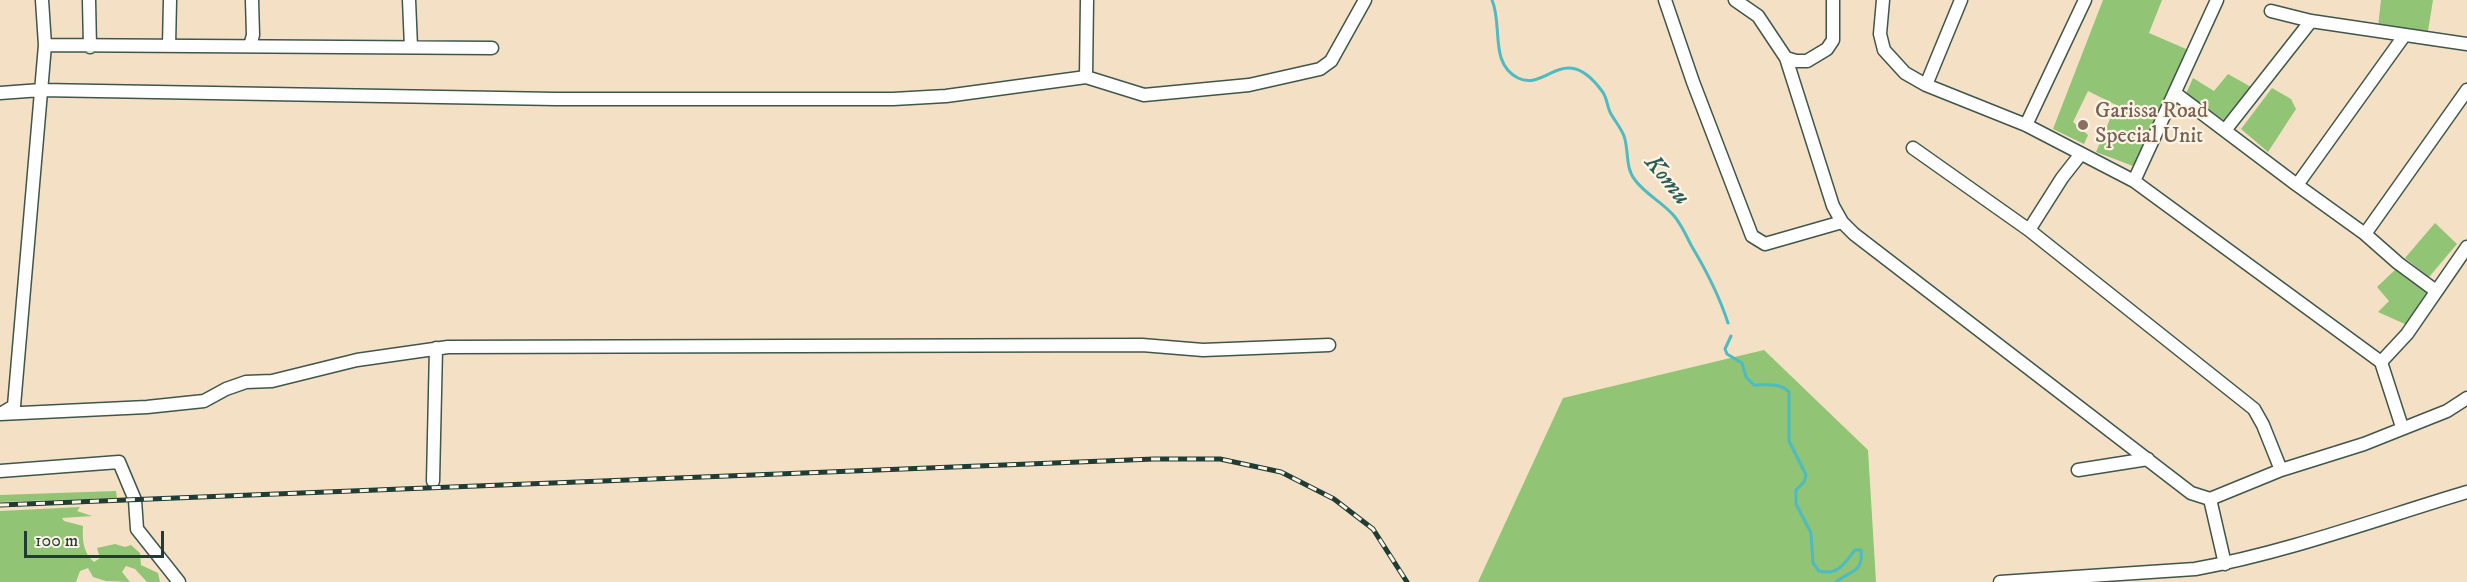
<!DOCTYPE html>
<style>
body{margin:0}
#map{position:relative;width:2467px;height:582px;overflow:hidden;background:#f4e1c5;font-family:"IM FELL DW Pica",serif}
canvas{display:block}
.scale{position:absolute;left:24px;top:531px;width:140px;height:27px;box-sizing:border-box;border:3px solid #1f3d34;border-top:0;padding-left:8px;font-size:18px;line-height:21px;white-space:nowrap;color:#1f3d34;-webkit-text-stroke:4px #fcf5e5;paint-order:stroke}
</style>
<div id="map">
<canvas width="2467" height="582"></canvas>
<div class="scale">100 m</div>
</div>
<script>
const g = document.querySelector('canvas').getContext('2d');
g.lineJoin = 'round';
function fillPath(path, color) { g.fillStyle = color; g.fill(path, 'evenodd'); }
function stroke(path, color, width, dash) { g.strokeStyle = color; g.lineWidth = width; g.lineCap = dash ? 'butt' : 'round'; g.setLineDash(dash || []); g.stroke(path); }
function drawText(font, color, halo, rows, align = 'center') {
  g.font = font + ' "IM FELL DW Pica",serif'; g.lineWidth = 4.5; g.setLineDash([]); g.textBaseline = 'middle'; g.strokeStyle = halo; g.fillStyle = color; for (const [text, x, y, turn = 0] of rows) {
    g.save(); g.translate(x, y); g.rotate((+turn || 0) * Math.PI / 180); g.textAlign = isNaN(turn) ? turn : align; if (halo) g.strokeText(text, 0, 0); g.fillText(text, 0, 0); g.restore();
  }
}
fillPath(new Path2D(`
 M2103 0H2162L2149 33 2193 52 2133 166 2096 152 2116 105 2088 91 2073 122 2088 135 2084 144 2053 129Z
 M2381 0H2433L2428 31 2378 27Z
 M2228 74 2253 88 2231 125 2186 94 2193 78 2214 91Z
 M2272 88 2291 99 2296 109 2268 152 2241 129Z
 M2435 223 2457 244 2429 277 2405 258Z
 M2397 268 2436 294 2407 325 2378 312 2389 301 2377 287Z
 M1764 350 1868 450 1876 582H1478L1563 398Z
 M116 491 117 498 0 502V495Z
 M80 507 77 511 92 516 62 518 64 521 83 526C82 539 83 553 94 562L100 558 97 548 115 544 125 547 131 545 140 553 141 565 158 573 160 582H147L135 569 126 566 122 572 130 582 106 581 93 577 88 568 80 571 76 582H0V511Z`), '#91c475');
stroke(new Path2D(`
 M1492 0C1503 26 1489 63 1518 78 1547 92 1564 40 1602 91 1607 97 1607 106 1610 112 1614 120 1621 128 1624 136 1629 150 1625 168 1635 180 1646 195 1664 203 1675 217 1682 226 1686 235 1691 245 1706 270 1719 295 1728 323
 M1731 336 1725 349 1727 354 1742 363 1746 377 1754 385C1767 385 1779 382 1789 392V441L1806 475 1804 482 1796 490V504L1811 533 1813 563 1819 571C1838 576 1844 564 1855 550H1861C1864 574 1848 571 1836 582`), '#4cbbc2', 3);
const minor = new Path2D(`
 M89 0 90 47
 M409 0 411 47
 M1665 0 1693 82 1752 236 1765 244 1842 222
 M1735 0 1758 16 1786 58 1796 61H1807L1827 49 1833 40V0
 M1883 0 1880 34 1884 50 1905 73 1926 85 2026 125 2134 181 2381 362 2402 427
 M2271 11 2311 21
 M45 45 492 48
 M169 46 170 0
 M250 46 253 35 252 0
 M1786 58 1833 206 1842 222 1854 234 2191 493 2210 499 2281 470 2364 444 2447 411 2467 398
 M1086 77 1087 0
 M1926 85 1961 0
 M0 93 41 90 556 99H893L946 96 1086 77 1144 95 1249 85 1320 69 1331 61 1365 0
 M2175 93 2297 185 2404 36
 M2026 125 2085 0
 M2226 129 2311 21 2467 44
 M1913 148 2029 230
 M2080 155 2062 178 2029 230 2254 409 2263 425 2281 470
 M2134 181 2217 0
 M2297 185 2365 234
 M2436 291 2398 263 2365 234 2467 90
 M2381 362 2407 334 2467 247
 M2 413 14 406 45 45 42 0
 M0 414 147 407 204 401 226 389 246 382 272 381 357 360 448 347 1142 345 1203 350 1329 345
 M2078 470 2148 459
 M0 471 119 462 135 500 137 529 179 582
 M433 481 436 348
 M2210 499 2225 564
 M2000 582 2195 569C2288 552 2377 519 2467 492`);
stroke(minor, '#3f564a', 15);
stroke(minor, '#fff', 12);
const rail = new Path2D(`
 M0 505 1154 459H1220L1281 472 1334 499 1373 529 1407 582`);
stroke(rail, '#1f3d34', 5);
stroke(rail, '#fcf5e5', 3, [9]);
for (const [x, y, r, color] of [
 [2083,125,6,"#8d6e63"]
]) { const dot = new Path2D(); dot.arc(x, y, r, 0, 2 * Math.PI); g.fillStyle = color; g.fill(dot); stroke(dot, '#fcf5e5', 2); }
drawText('22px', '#785e54', '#fcf5e5', [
 ["Garissa Road",2095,112],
 ["Special Unit",2095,137]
], 'left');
drawText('italic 24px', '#2a5c58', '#fcf5e5', [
 ["Komu",1666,181,51]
]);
</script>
